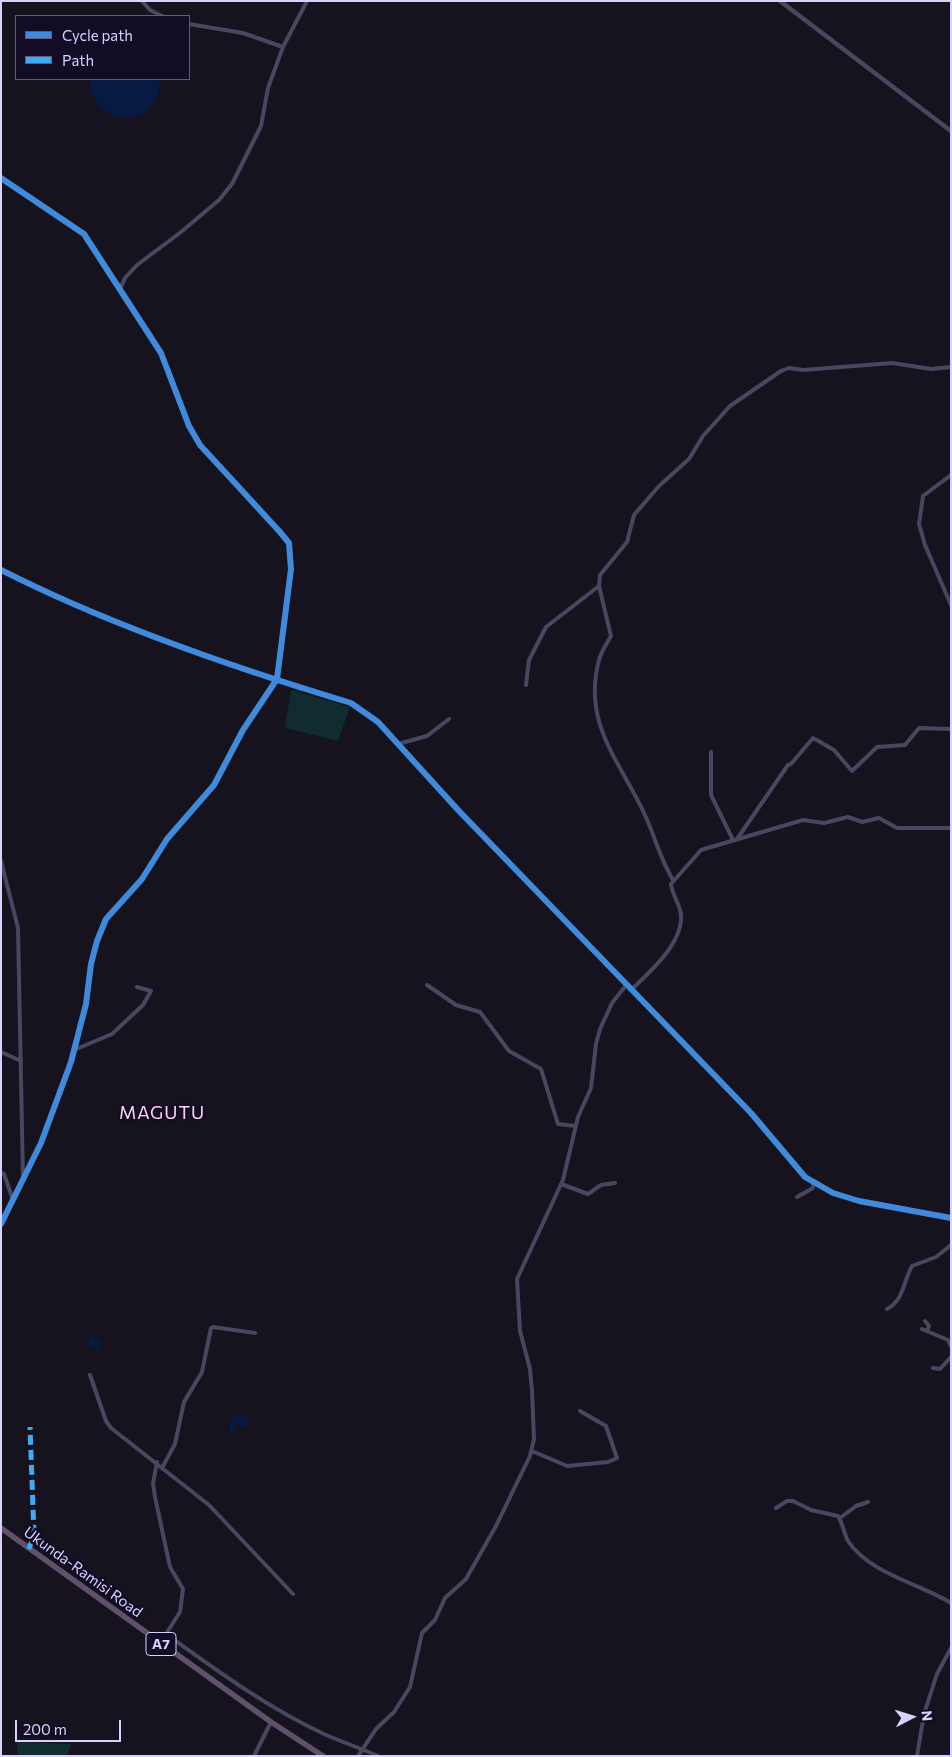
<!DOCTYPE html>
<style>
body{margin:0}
#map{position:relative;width:952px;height:1757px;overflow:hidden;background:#16131f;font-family:Commissioner,sans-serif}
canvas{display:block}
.frame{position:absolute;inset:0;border:2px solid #d8d1ff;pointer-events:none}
.legend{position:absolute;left:15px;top:15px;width:175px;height:65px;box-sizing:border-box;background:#120d25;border:1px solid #615b7c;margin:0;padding:6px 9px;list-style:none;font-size:15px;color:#d8d1ff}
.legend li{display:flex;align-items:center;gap:10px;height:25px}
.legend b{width:25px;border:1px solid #615b7c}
.north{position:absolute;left:887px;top:1692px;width:50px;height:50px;-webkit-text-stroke:4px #120d25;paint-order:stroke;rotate:85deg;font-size:14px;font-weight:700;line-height:20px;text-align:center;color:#d8d1ff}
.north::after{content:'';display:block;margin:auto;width:18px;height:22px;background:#d8d1ff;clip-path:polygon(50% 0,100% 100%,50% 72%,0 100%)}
.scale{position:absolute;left:15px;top:1720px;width:106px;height:22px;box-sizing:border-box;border:2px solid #d8d1ff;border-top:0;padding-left:6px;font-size:15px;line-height:18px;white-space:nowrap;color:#d8d1ff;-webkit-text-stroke:4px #120d25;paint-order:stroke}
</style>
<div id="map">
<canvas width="952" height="1757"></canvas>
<div class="frame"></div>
<ul class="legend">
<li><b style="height:6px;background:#408adc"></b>Cycle path</li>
<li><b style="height:6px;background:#3fa9f5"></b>Path</li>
</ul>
<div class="north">N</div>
<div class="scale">200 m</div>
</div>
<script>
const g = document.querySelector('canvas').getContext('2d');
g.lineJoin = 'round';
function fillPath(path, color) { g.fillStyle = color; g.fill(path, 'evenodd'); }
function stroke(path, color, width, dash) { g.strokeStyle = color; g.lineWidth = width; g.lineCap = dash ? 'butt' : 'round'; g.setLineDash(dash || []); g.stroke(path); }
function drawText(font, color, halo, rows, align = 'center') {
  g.font = font + ' Commissioner,sans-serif'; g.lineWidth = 5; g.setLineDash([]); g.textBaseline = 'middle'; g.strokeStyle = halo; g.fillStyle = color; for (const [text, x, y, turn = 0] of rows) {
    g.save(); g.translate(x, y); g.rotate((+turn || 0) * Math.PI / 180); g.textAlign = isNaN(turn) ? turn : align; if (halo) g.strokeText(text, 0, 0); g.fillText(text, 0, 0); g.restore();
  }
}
fillPath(new Path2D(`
 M291 690 350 707 338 741 285 728Z
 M17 1742 71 1744 67 1756H17Z`), '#112c2e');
fillPath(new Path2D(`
 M90 79H160C162 131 90 131 90 79Z
 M90 1336 101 1340 99 1349 88 1345Z
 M233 1415H249L246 1428H241L238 1423 232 1434 228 1433Z`), '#071a42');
stroke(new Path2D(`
 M142 1 150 10 162 16
 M189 24 243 33 283 47
 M120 289 125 278 137 265 181 232 219 200 232 184 261 126 268 88 283 47 307 1
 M951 475 923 496 919 524 925 545 951 605
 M1 570C109 625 234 668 351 703L378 722 459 811 751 1113 805 1177 833 1193 859 1201 951 1218
 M526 685 529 660 546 627 599 586
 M398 744 427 736 449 719
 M711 752V795L733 840
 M737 839 788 765 791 764 813 738 834 750 852 771 877 747 905 745 919 728 951 729
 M1 861 18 928 23 1178
 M673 880C660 859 655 836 644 813 620 761 582 724 599 660 601 652 607 643 611 636L599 586 600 575 627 542 634 515 659 486 689 459 703 436 730 406 781 371 789 368 803 370 892 363 931 369 951 367
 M427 985 456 1005 480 1012 509 1051 541 1069 558 1124 576 1126
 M632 989C650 972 683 943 681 915 680 904 672 895 671 884L701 850 803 820 824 823 848 817 862 822 879 818 897 828H951
 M74 1050 112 1034 143 1005 151 991 137 987
 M1 1052 21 1061
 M1 1173 4 1174 13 1200
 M561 1184 588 1194 601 1185 615 1183
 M797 1197 813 1188V1182
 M887 1309C904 1300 903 1282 912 1266L936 1257 951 1245
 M925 1321 929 1326 927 1331
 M922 1329 948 1340 951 1346
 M933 1368 940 1369 951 1357
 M90 1375 106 1421 111 1428 209 1505 293 1594
 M532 1451 567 1466 608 1462 617 1458 606 1426 580 1411
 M157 1462 153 1483 155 1497 170 1567 183 1589 180 1612 166 1634
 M162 1468 175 1444 184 1402 202 1372 211 1328 213 1327 255 1333
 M776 1508 787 1501H793L811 1510 838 1516C843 1524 844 1534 848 1541 870 1574 919 1583 951 1603
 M840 1518 856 1506 868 1502
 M159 1642 166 1634C216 1670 268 1708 324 1734 342 1742 360 1748 378 1756
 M254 1756 271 1722
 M358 1756 376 1729 394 1712 410 1687 422 1633 435 1620 445 1598 466 1579 496 1526 530 1456 534 1439 532 1391 530 1369 520 1331 517 1279 563 1180 578 1117 591 1088 596 1044 600 1029 612 1003 627 984
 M917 1756 924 1714 937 1674 951 1648`), '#484760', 4);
stroke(new Path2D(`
 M780 1 951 131
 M1 178 84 234 161 353 189 426 200 445 280 532 289 543 291 569 277 679 243 730 214 785 167 839 142 879 106 919 97 941 91 964 86 1004 71 1062 41 1143 1 1224`), '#484760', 4.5);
stroke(new Path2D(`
 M1 1528 271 1722 323 1756`), '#61506c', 5.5);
stroke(new Path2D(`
 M29 1549 34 1534 30 1427`), '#3fa9f5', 5, [10, 5]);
stroke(new Path2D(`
 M1 178 84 234 161 353 189 426 200 445 280 532 289 543 291 569 277 679 243 730 214 785 167 839 142 879 106 919 97 941 91 964 86 1004 71 1062 41 1143 1 1224
 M1 570C109 625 234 668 351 703L378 722 459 811 751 1113 805 1177 833 1193 859 1201 951 1218`), '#408adc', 6);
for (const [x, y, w] of [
 [161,1644,30]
]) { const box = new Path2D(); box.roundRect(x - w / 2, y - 11.5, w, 23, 4); g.fillStyle = '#120d25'; g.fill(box); stroke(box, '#d8d1ff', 1); }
drawText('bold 14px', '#d8d1ff', null, [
 ["A7",161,1644]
]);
drawText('15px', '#d8d1ff', '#120d25', [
 ["Ukunda-Ramisi Road",83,1572,36]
]);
g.letterSpacing = '1px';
drawText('18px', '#ffd3ee', '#120d25', [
 ["MAGUTU",162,1113]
]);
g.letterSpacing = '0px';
</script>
